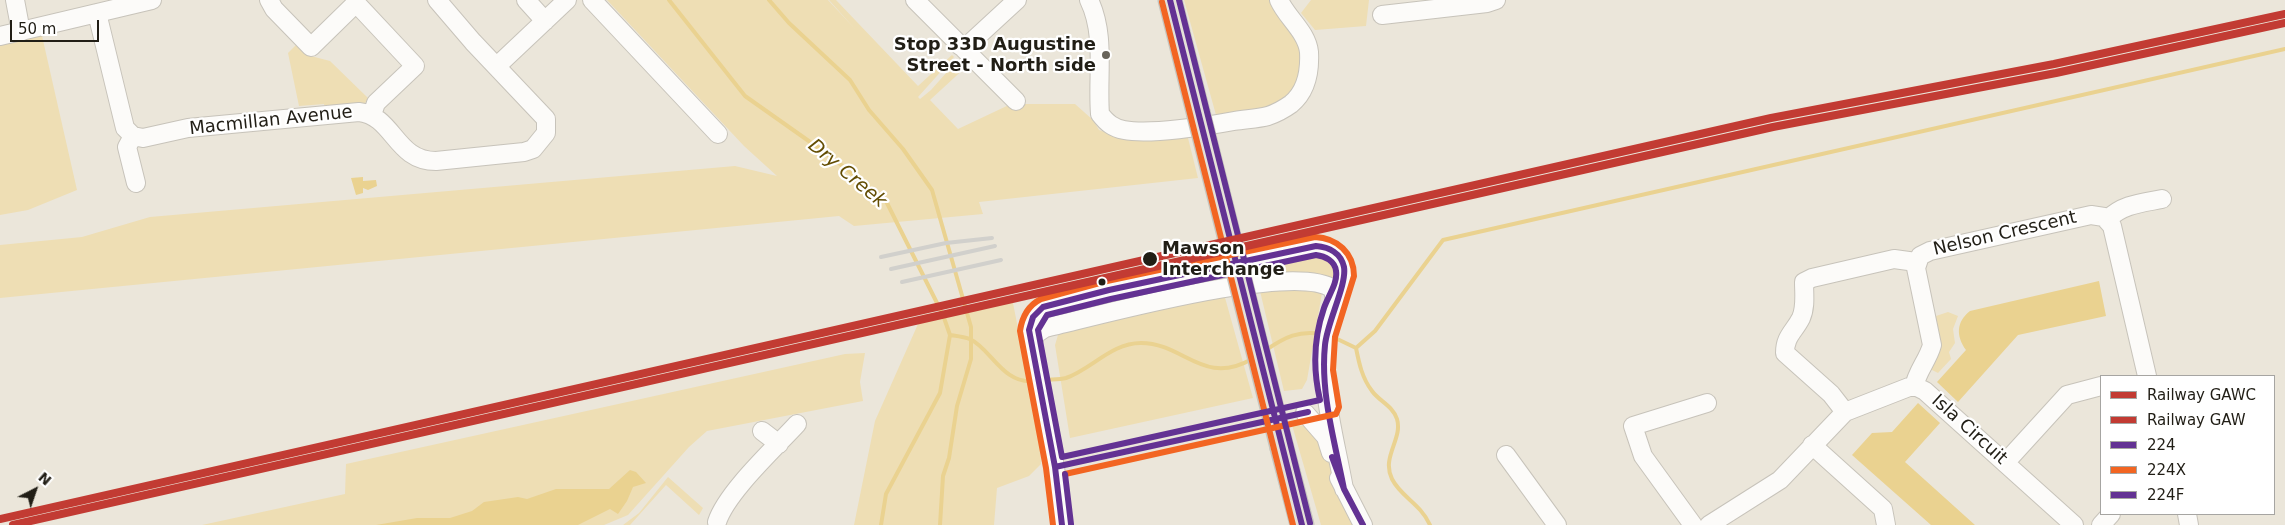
<!DOCTYPE html>
<style>
body{margin:0}
#map{position:relative;width:2285px;height:525px;overflow:hidden;background:#ebe6da;font-family:"DejaVu Sans",sans-serif}
canvas{display:block}
.legend{position:absolute;left:2100px;top:375px;width:175px;height:140px;box-sizing:border-box;background:#fff;border:1px solid #a6a5a2;margin:0;padding:6px 9px;list-style:none;font-size:15px;color:#211e16}
.legend li{display:flex;align-items:center;gap:10px;height:25px}
.legend b{width:25px;border:1px solid #a6a5a2}
.north{position:absolute;left:10px;top:465px;width:50px;height:50px;-webkit-text-stroke:4px #fff;paint-order:stroke;rotate:41deg;font-size:14px;font-weight:700;line-height:20px;text-align:center;color:#211e16}
.north::after{content:'';display:block;margin:auto;width:18px;height:22px;background:#211e16;clip-path:polygon(50% 0,100% 100%,50% 72%,0 100%)}
.scale{position:absolute;left:10px;top:20px;width:89px;height:22px;box-sizing:border-box;border:2px solid #211e16;border-top:0;padding-left:6px;font-size:15px;line-height:18px;white-space:nowrap;color:#211e16;-webkit-text-stroke:4px #fff;paint-order:stroke}
</style>
<div id="map">
<canvas width="2285" height="525"></canvas>
<ul class="legend">
<li><b style="height:6px;background:#c23b33"></b>Railway GAWC</li>
<li><b style="height:6px;background:#c23b33"></b>Railway GAW</li>
<li><b style="height:6px;background:#633293"></b>224</li>
<li><b style="height:6px;background:#f26522"></b>224X</li>
<li><b style="height:6px;background:#633293"></b>224F</li>
</ul>
<div class="north">N</div>
<div class="scale">50 m</div>
</div>
<script>
const g = document.querySelector('canvas').getContext('2d');
g.lineJoin = 'round';
function fillPath(path, color) { g.fillStyle = color; g.fill(path, 'evenodd'); }
function stroke(path, color, width, dash) { g.strokeStyle = color; g.lineWidth = width; g.lineCap = dash ? 'butt' : 'round'; g.setLineDash(dash || []); g.stroke(path); }
function drawText(font, color, halo, rows, align = 'center') {
  g.font = font + ' "DejaVu Sans",sans-serif'; g.lineWidth = 4.5; g.setLineDash([]); g.textBaseline = 'middle'; g.strokeStyle = halo; g.fillStyle = color; for (const [text, x, y, turn = 0] of rows) {
    g.save(); g.translate(x, y); g.rotate((+turn || 0) * Math.PI / 180); g.textAlign = isNaN(turn) ? turn : align; if (halo) g.strokeText(text, 0, 0); g.fillText(text, 0, 0); g.restore();
  }
}
fillPath(new Path2D(`
 M607 0H828L855 29 829 0H836L918 86 952 55 954 57 918 97 920 99 931 90 955 63H965L967 66 930 100 958 129 1011 104H1075L1093 120 1099 130 1110 134H1187L1198 178 979 202 983 214 854 226 839 216 0 298V245L82 237 150 217 735 166 777 176 744 146Z
 M1184 0H1272C1289 26 1323 72 1286 99 1269 111 1237 111 1216 115Z
 M1311 0H1369L1366 26 1315 30 1301 13Z
 M40 27 77 190 28 210 0 215V36Z
 M296 45 307 55 330 61 368 98 364 105 325 109 324 104 299 106 288 53Z
 M1314 252C1332 256 1336 265 1336 282L1254 280 1251 266Z
 M1259 287H1323L1307 380 1302 389 1284 391Z
 M1224 294 1253 398 1070 438 1055 345 1058 335 1065 330Z
 M1012 298 1040 440 1041 464 1029 476 997 488 994 525H854L875 421 922 315Z
 M1948 312 1958 316 1953 329 1955 343 1949 352 1951 359 1938 373 1930 369 1933 317Z
 M865 353 860 382 863 401 707 431 689 447 628 515 604 525H202L345 494 346 464 845 354Z
 M1292 425 1308 426 1326 447 1336 488 1353 525H1321Z
 M668 477 703 508 699 515 666 485 630 525H623L639 513Z`), '#eedeb4');
fillPath(new Path2D(`
 M363 177V181L376 180 377 186 368 190 363 188V193L356 195 351 178Z
 M2099 281 2106 316 2018 335 1958 402 1937 382 1966 350C1956 336 1956 322 1970 311Z
 M1918 403 1940 423 1905 462 1975 525H1931L1852 455 1872 433 1892 432Z
 M630 470 636 472 646 483 633 487 627 501 618 514 610 509 578 525H376L417 518H450L472 511 484 502 518 497 527 499 556 489H609Z`), '#ead290');
stroke(new Path2D(`
 M669 0 745 96 830 156 886 201 943 315 950 335 940 393 886 494 881 525
 M769 0 789 23 850 80 869 110 903 149 932 190 971 327V359L957 406 949 458 943 476 940 525
 M950 335C956 336 964 337 970 339 991 349 1003 384 1033 381
 M1331 336 1356 348C1359 363 1362 378 1372 391 1379 401 1393 406 1397 419 1403 439 1381 457 1392 479 1401 497 1420 503 1430 525
 M1356 348 1375 331 1443 240 2285 49
 M1266 350C1285 337 1299 330 1322 334
 M1043 380C1050 379 1059 380 1066 378 1092 369 1111 343 1141 343 1184 343 1203 387 1252 359`), '#ead290', 4);
const minor = new Path2D(`
 M15 0 21 32
 M269 0 274 9 311 47 356 3 415 66 376 103 372 115
 M526 0 545 21
 M592 0 718 134
 M915 0 1016 101
 M1089 0C1106 35 1097 76 1100 114 1107 123 1113 128 1124 130 1150 135 1207 126 1234 121 1245 119 1257 119 1268 116 1277 113 1284 109 1291 104 1307 91 1310 71 1309 52 1307 32 1287 18 1279 0
 M97 13 125 128 133 136 143 138 188 128 359 112C394 116 395 161 436 161L524 152 533 149 546 133V119L473 42 437 0
 M1382 15 1487 3 1496 0
 M0 36 152 0
 M960 46H967L1017 0
 M497 66 567 0
 M133 136 127 147 136 183
 M2108 219C2123 204 2142 203 2162 199
 M1031 346 1036 334 1045 328C1098 316 1294 261 1333 289L1335 302
 M1914 387C1917 371 1928 360 1932 345L1916 268 1920 256 1930 251 2091 215 2104 217 2112 226 2147 376
 M1845 412 1831 394 1785 353C1785 336 1794 332 1801 318 1806 307 1804 294 1804 282L1812 278 1894 259 1916 262
 M1305 413 1326 437 1331 453
 M762 431 779 444
 M1812 445 1883 509 1886 525
 M1506 455 1557 525
 M2005 463 2067 395 2101 386
 M1339 478 1363 525
 M2187 514 2189 525
 M717 522C727 492 774 449 797 424
 M1062 525 1055 467 1029 330C1031 320 1034 314 1043 307L1109 290 1316 246C1329 246 1341 253 1344 267 1348 282 1331 309 1328 325 1316 376 1335 437 1344 489
 M1693 525 1643 456 1633 426 1707 403
 M1709 525 1780 480 1845 412 1909 387H1917L1925 391 2074 525
 M2101 525 2111 514`);
const major = new Path2D(`
 M1170 0 1198 112
 M1282 448 1302 525`);
stroke(minor, '#c7c3ba', 20);
stroke(major, '#c7c5be', 25);
stroke(minor, '#fcfbf9', 18);
stroke(major, '#e4e1d8', 22);
stroke(new Path2D(`
 M881 257 946 243 992 238
 M891 269 995 246
 M902 282 1001 260`), '#d1d0cc', 4);
const majorBridge = new Path2D(`
 M1198 112 1282 448`);
stroke(majorBridge, '#c7c5be', 25, []);
stroke(majorBridge, '#e4e1d8', 22);
stroke(new Path2D(`
 M1170 0 1302 525
 M1332 457 1344 489 1363 525
 M1055 467 1308 412
 M1062 525 1055 467 1029 330 1033 317 1043 307 1109 290 1316 246C1329 247 1341 253 1344 267 1347 285 1327 322 1325 345 1320 393 1335 442 1344 489`), '#633293', 6);
stroke(new Path2D(`
 M1162 2 1293 525
 M1053 525 1046 468 1020 331C1022 317 1029 305 1041 299L1107 281 1315 237C1337 238 1354 253 1354 276L1335 337 1333 370 1339 407 1336 414 1065 474`), '#f26522', 6);
stroke(new Path2D(`
 M1179 0 1310 523
 M1316 255C1325 256 1335 261 1336 271 1338 283 1328 296 1324 308 1314 337 1313 370 1320 400L1062 457 1038 330 1047 315 1111 299Z
 M1065 474 1071 524`), '#633293', 6);
stroke(new Path2D(`
 M0 519 1771 118 2054 64 2285 14`), '#c23b33', 8);
stroke(new Path2D(`
 M13 525 1773 127 2056 73 2285 23`), '#c23b33', 8);
for (const [x, y, r, color] of [
 [1106,55,5,"#68645b"],
 [1150,259,8,"#211e16"],
 [1102,282,4.5,"#211e16"]
]) { const dot = new Path2D(); dot.arc(x, y, r, 0, 2 * Math.PI); g.fillStyle = color; g.fill(dot); stroke(dot, '#fff', 2); }
drawText('bold 18px', '#211e16', '#fff', [
 ["Stop 33D Augustine",1096,45],
 ["Street - North side",1096,66]
], 'right');
drawText('18px', '#211e16', '#fff', [
 ["Macmillan Avenue",271,121,-6],
 ["Nelson Crescent",2005,234,-13],
 ["Isla Circuit",1969,430,42]
]);
drawText('bold 18px', '#211e16', '#fff', [
 ["Mawson",1162,249],
 ["Interchange",1162,270]
], 'left');
drawText('italic 19px', '#634d03', '#fff', [
 ["Dry Creek",847,174,40]
]);
</script>
